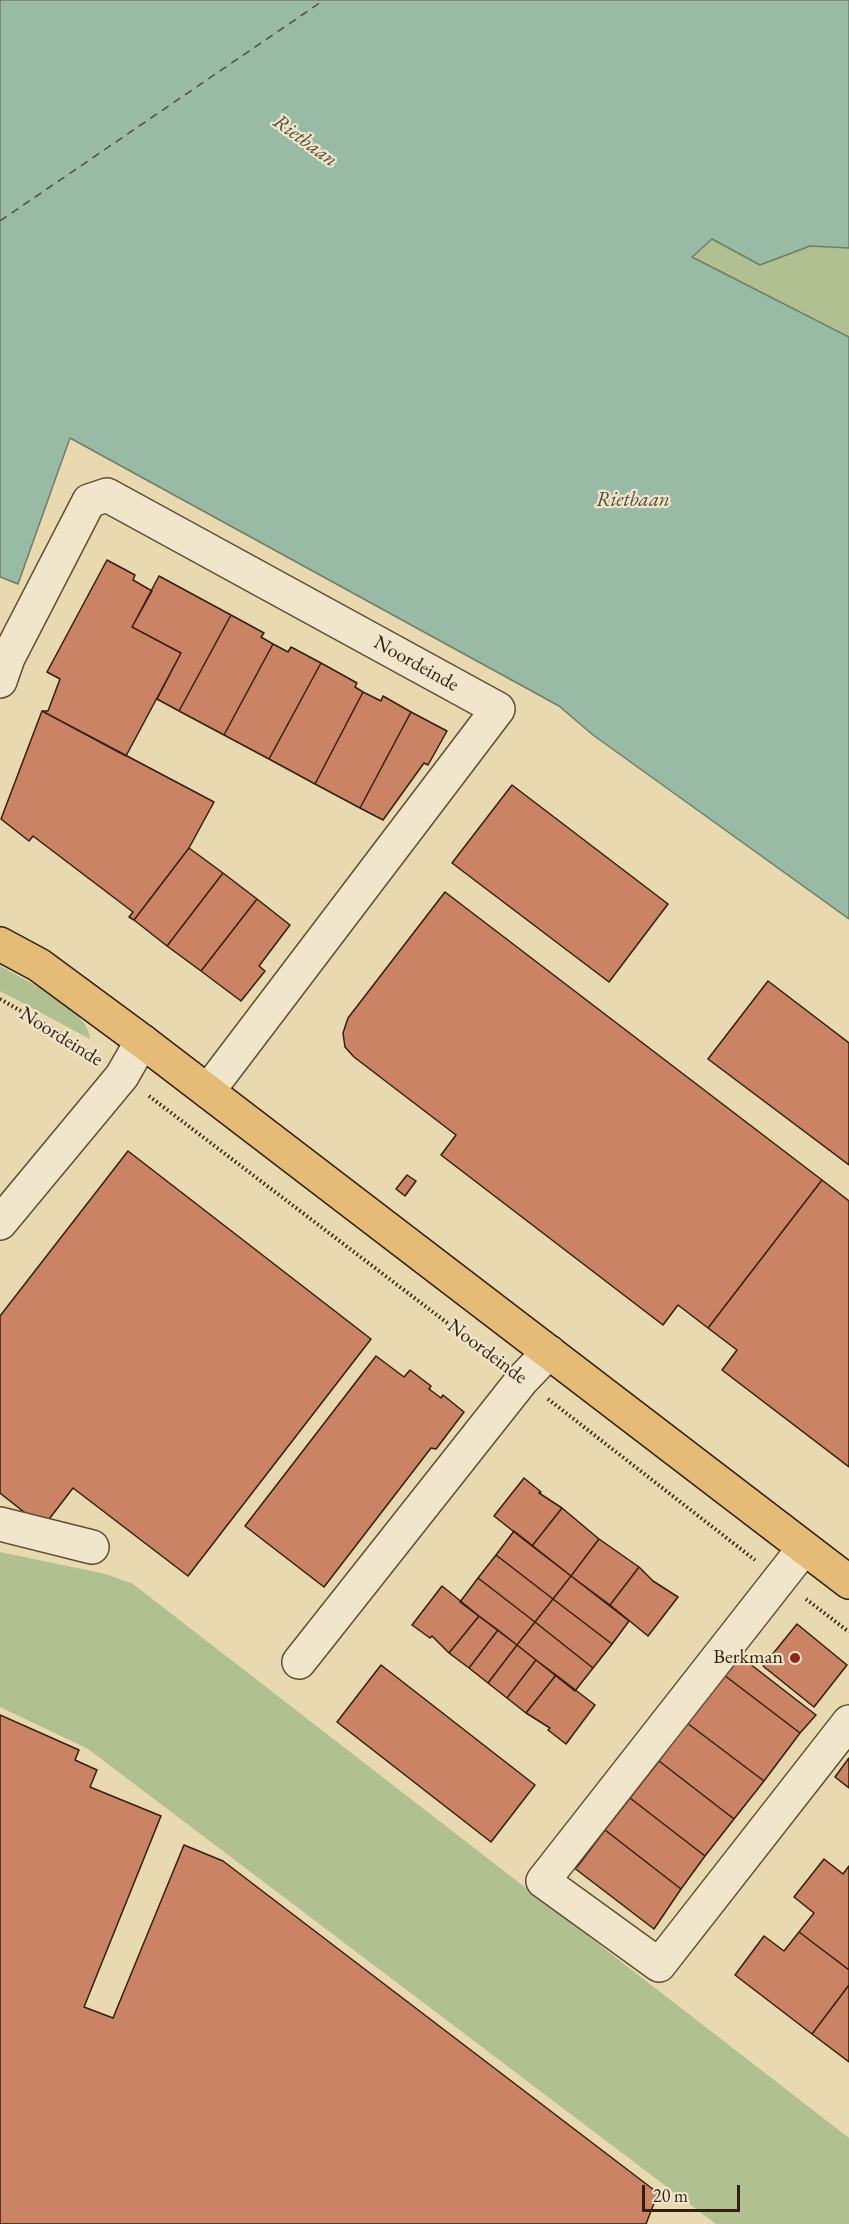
<!DOCTYPE html>
<style>
body{margin:0}
#map{position:relative;width:849px;height:2224px;overflow:hidden;background:#e9d9b1;font-family:"EB Garamond",serif}
canvas{display:block}
.scale{position:absolute;left:642px;top:2185px;width:98px;height:27px;box-sizing:border-box;border:3px solid #331f0b;border-top:0;padding-left:8px;font-size:18px;line-height:21px;white-space:nowrap;color:#331f0b;-webkit-text-stroke:4px #f1e6cc;paint-order:stroke}
</style>
<div id="map">
<canvas width="849" height="2224"></canvas>
<div class="scale">20 m</div>
</div>
<script>
const g = document.querySelector('canvas').getContext('2d');
g.lineJoin = 'round';
function fillPath(path, color) { g.fillStyle = color; g.fill(path, 'evenodd'); }
function stroke(path, color, width, dash) { g.strokeStyle = color; g.lineWidth = width; g.lineCap = dash ? 'butt' : 'round'; g.setLineDash(dash || []); g.stroke(path); }
function drawText(font, color, halo, rows, align = 'center') {
  g.font = font + ' "EB Garamond",serif'; g.lineWidth = 4.5; g.setLineDash([]); g.textBaseline = 'middle'; g.strokeStyle = halo; g.fillStyle = color; for (const [text, x, y, turn = 0] of rows) {
    g.save(); g.translate(x, y); g.rotate((+turn || 0) * Math.PI / 180); g.textAlign = isNaN(turn) ? turn : align; if (halo) g.strokeText(text, 0, 0); g.fillText(text, 0, 0); g.restore();
  }
}
fillPath(new Path2D(`
 M712 239 760 265 810 246 849 248V337L692 257Z
 M0 966C23 979 90 1010 90 1039L0 991Z
 M0 1552 106 1574 133 1584 849 2138V2224H716L88 1749 0 1707Z`), '#b0c091');
const water = new Path2D(`
 M0 0H849V248L810 246 760 265 712 239 692 257 849 337V919L593 735 559 706 70 438 18 584 0 577Z`);
fillPath(water, '#99bba6');
stroke(water, '#707d68', 1.5);
stroke(new Path2D(`
 M0 221 324 0`), '#524e3a', 1.5, [8, 6]);
const building = new Path2D(`
 M107 560 135 575 133 580 152 591 132 627 181 653 126 756 42 711H48L60 679 47 672Z
 M159 576 231 615 179 711 157 699 181 653 132 627Z
 M231 615 264 633 261 637 273 644 224 735 179 711Z
 M273 644 288 652 291 647 321 663 269 759 224 735Z
 M321 663 357 683 355 687 363 692 315 784 269 759Z
 M363 692 381 701 383 696 411 712 360 808 315 784Z
 M42 711 214 802 189 848 134 920 129 917 133 912 33 836 29 841 1 819Z
 M411 712 447 731 428 765 424 763 383 820 360 808Z
 M512 785 668 904 609 982 452 863Z
 M189 848 223 873 167 946 134 920Z
 M223 873 257 899 201 971 167 946Z
 M445 892 822 1180 708 1328 678 1305 663 1325 441 1155 456 1135 354 1057 345 1047 343 1033 348 1018Z
 M257 899 290 925 259 966 265 971 241 1001 201 971Z
 M768 981 849 1043V1165L708 1059Z
 M128 1151 371 1339 188 1576 73 1488 43 1527 0 1493V1316Z
 M407 1175 416 1181 405 1196 396 1189Z
 M822 1180 849 1201V1467L722 1370 737 1350 708 1328Z
 M376 1356 404 1377 410 1370 431 1386 429 1389 441 1398 443 1395 464 1412 436 1449 431 1448 324 1587 245 1526Z
 M524 1478 541 1492 539 1493 562 1508 532 1546 494 1516Z
 M562 1508 599 1539 571 1576 532 1546Z
 M514 1531 571 1576 553 1599 496 1555Z
 M599 1539 639 1567 610 1605 571 1576Z
 M496 1555 553 1599 535 1622 478 1578Z
 M639 1567 653 1581 678 1597 648 1636 610 1605Z
 M571 1576 629 1621 612 1644 553 1599Z
 M478 1578 535 1622 517 1645 460 1602Z
 M442 1586 479 1616 449 1653 432 1636 430 1638 412 1625Z
 M553 1599 612 1644 593 1668 535 1622Z
 M479 1616 498 1630 469 1668 449 1653Z
 M535 1622 593 1668 575 1691 517 1645Z
 M797 1624 847 1665 814 1707 763 1666Z
 M498 1630 517 1645 488 1683 469 1668Z
 M517 1645 536 1660 507 1698 488 1683Z
 M736 1653 816 1715 800 1733 724 1675Z
 M536 1660 556 1675 526 1713 507 1698Z
 M381 1665 535 1785 491 1842 337 1722Z
 M556 1675 595 1705 566 1744 548 1730 550 1728 526 1713Z
 M724 1675 800 1733 764 1781 687 1723Z
 M0 1715 79 1750 75 1760 97 1770 90 1787 161 1816 84 2007 113 2018 184 1845 223 1861 658 2193 646 2224H0Z
 M687 1723 764 1781 734 1819 659 1761Z
 M849 1758V1788L835 1777Z
 M659 1761 734 1819 705 1856 630 1798Z
 M630 1798 705 1856 681 1889 605 1830Z
 M605 1830 681 1889 654 1929 573 1867H577Z
 M824 1859 843 1874 849 1866V1970L799 1932 814 1913 794 1897Z
 M799 1932 849 1970V1985L812 2034 735 1975 764 1936 784 1951Z
 M849 1985V2062L812 2034Z`);
fillPath(building, '#cb8365');
stroke(building, '#331f0b', 1.5);
const minor = new Path2D(`
 M0 681 8 658 89 501 107 495 498 709 208 1091
 M0 1223 122 1076 142 1041
 M0 1524 92 1547
 M804 1548 543 1881 659 1965 849 1722
 M299 1662 522 1380 549 1352`);
const major = new Path2D(`
 M0 944 39 965 142 1041 849 1582`);
stroke(minor, '#604e34', 36);
stroke(major, '#331f0b', 36);
stroke(new Path2D(`
 M0 999 65 1036 97 1058
 M149 1096 496 1360
 M548 1399 755 1560
 M806 1599 849 1632`), '#331f0b', 4, [1.5, 3]);
stroke(minor, '#f1e6cc', 33);
stroke(major, '#e4bc78', 33);
for (const [x, y, r, color] of [
 [795,1658,6,"#8f2418"]
]) { const dot = new Path2D(); dot.arc(x, y, r, 0, 2 * Math.PI); g.fillStyle = color; g.fill(dot); stroke(dot, '#f1e6cc', 2); }
drawText('20px', '#331f0b', '#f1e6cc', [
 ["Noordeinde",416,664,29],
 ["Noordeinde",61,1037,32],
 ["Noordeinde",487,1352,37]
]);
drawText('20px', '#331f0b', '#f1e6cc', [
 ["Berkman",783,1658]
], 'right');
drawText('italic 21px', '#524e3a', '#f1e6cc', [
 ["Rietbaan",305,141,36],
 ["Rietbaan",633,500]
]);
</script>
